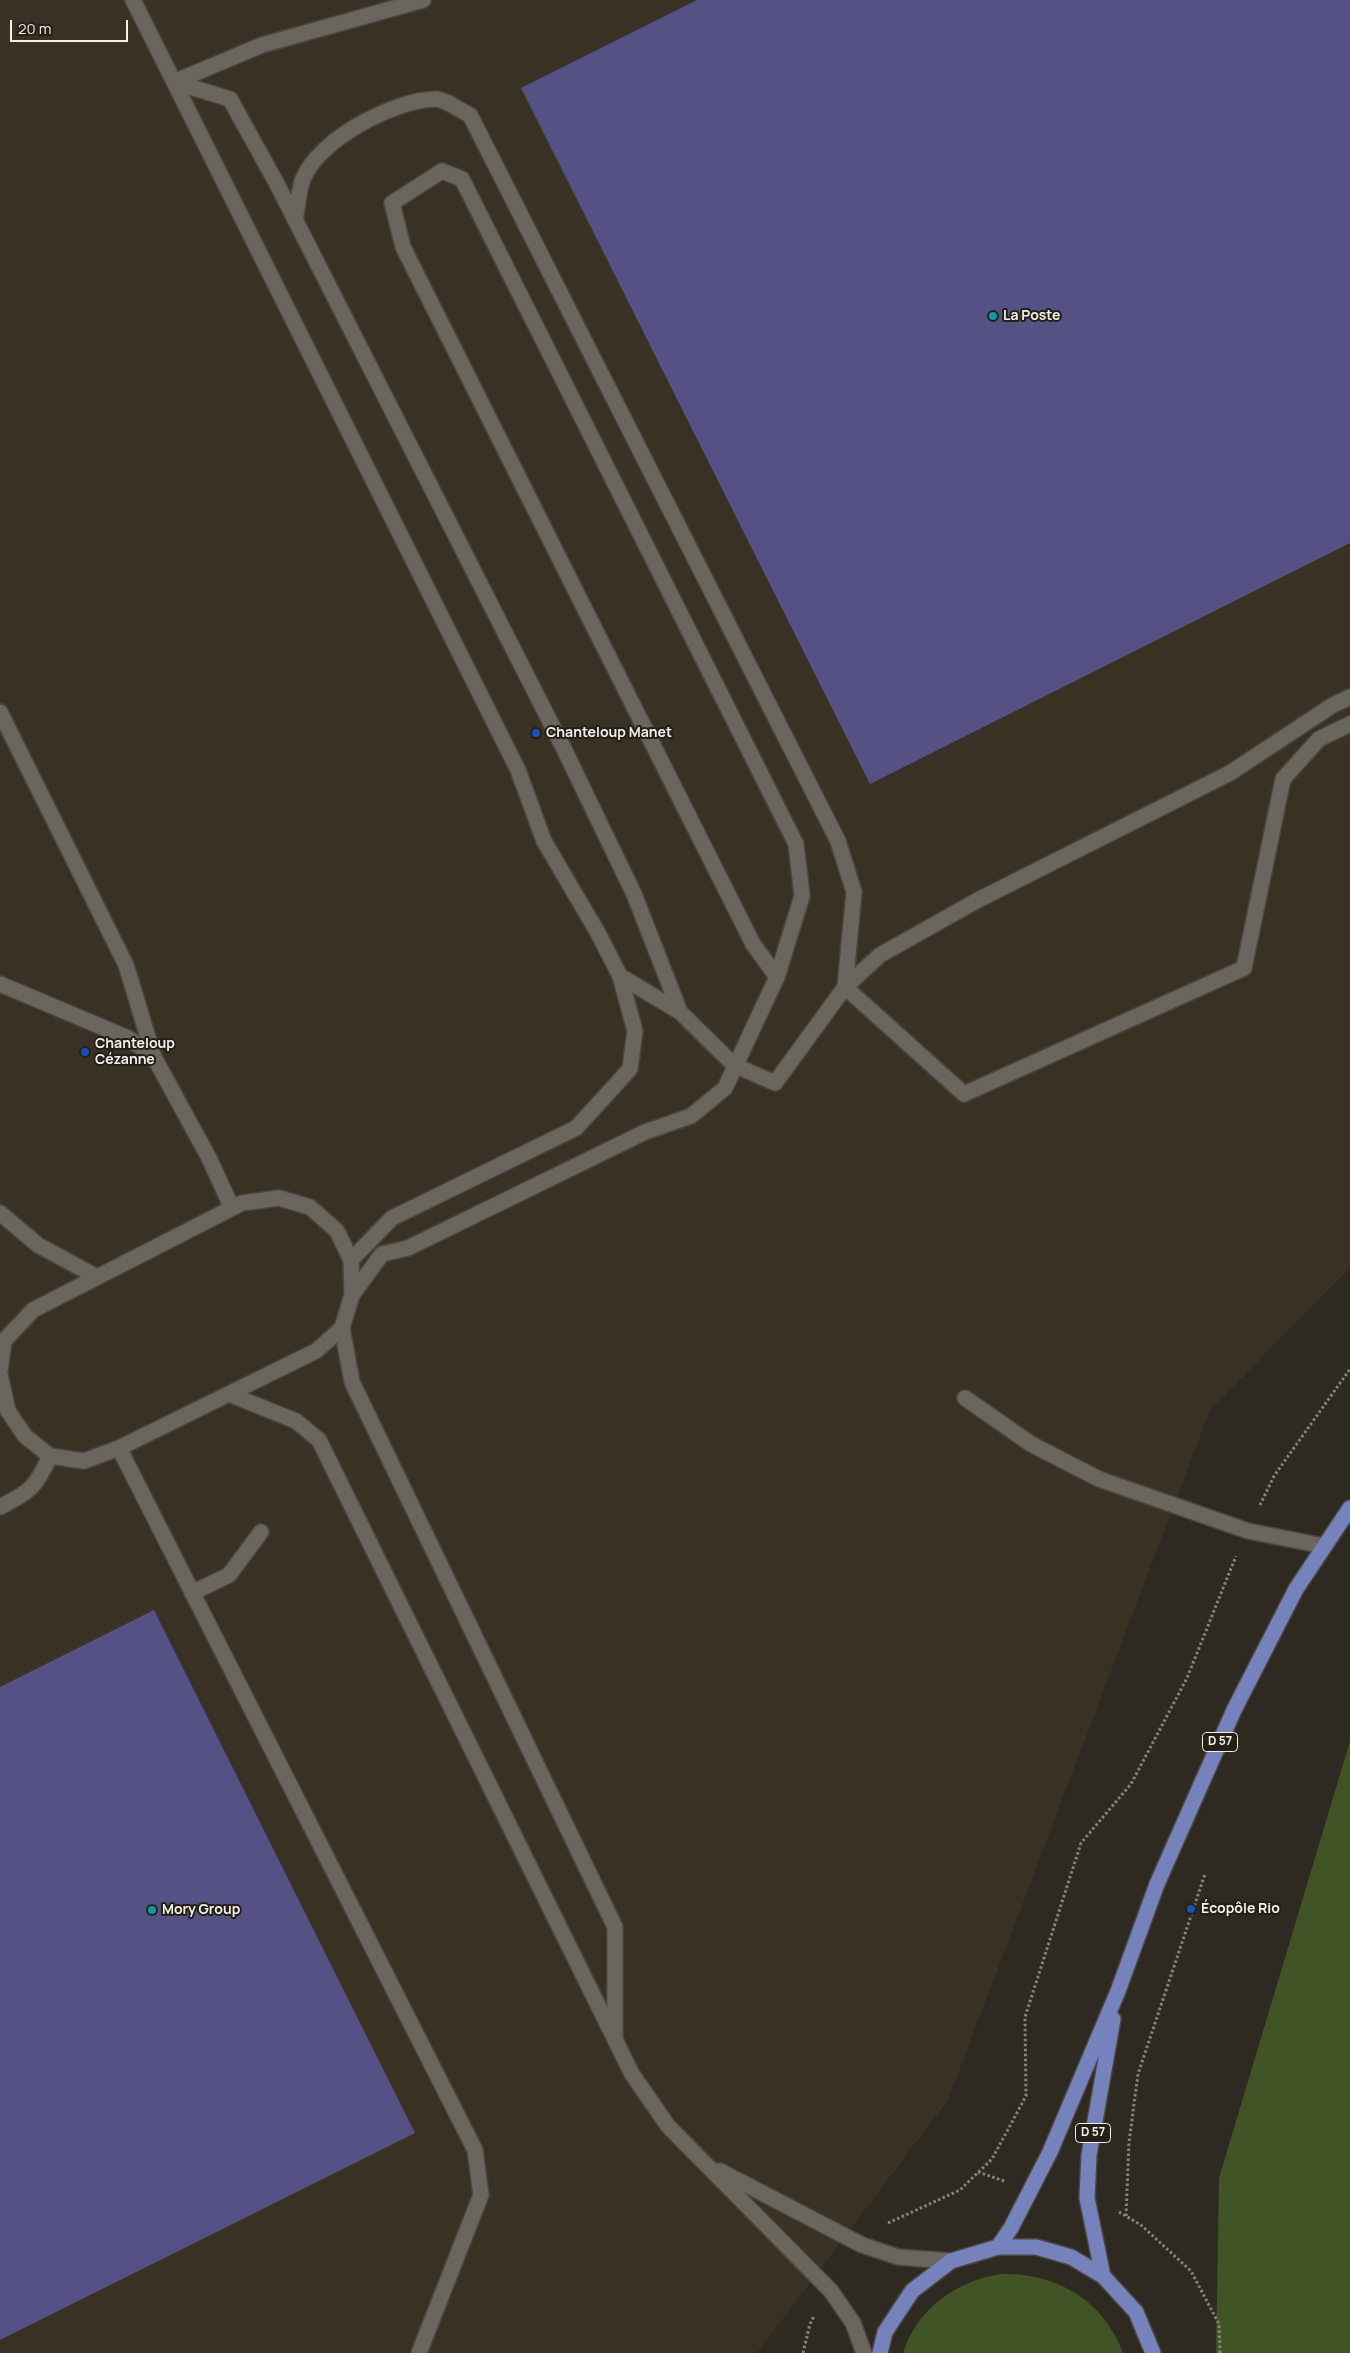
<!DOCTYPE html>
<meta charset="utf-8">
<style>
body{margin:0}
#map{position:relative;width:1350px;height:2353px;overflow:hidden;background:#2e2921;font-family:Manrope,sans-serif}
canvas{display:block}
.scale{position:absolute;left:10px;top:20px;width:118px;height:22px;box-sizing:border-box;border:2px solid #f3f0ea;border-top:0;padding-left:6px;font-size:15px;line-height:18px;white-space:nowrap;color:#f3f0ea;-webkit-text-stroke:4px #242017;paint-order:stroke}
</style>
<div id="map">
<canvas width="1350" height="2353"></canvas>
<div class="scale">20 m</div>
</div>
<script>
const g = document.querySelector('canvas').getContext('2d');
g.lineJoin = 'round';
function fillPath(path, color) { g.fillStyle = color; g.fill(path, 'evenodd'); }
function stroke(path, color, width, dash) { g.strokeStyle = color; g.lineWidth = width; g.lineCap = dash ? 'butt' : 'round'; g.setLineDash(dash || []); g.stroke(path); }
function drawText(font, color, halo, rows, align = 'center') {
  g.font = font + ' Manrope,sans-serif'; g.lineWidth = 4; g.setLineDash([]); g.textBaseline = 'middle'; g.strokeStyle = halo; g.fillStyle = color; for (const [text, x, y, turn = 0] of rows) {
    g.save(); g.translate(x, y); g.rotate((+turn || 0) * Math.PI / 180); g.textAlign = isNaN(turn) ? turn : align; if (halo) g.strokeText(text, 0, 0); g.fillText(text, 0, 0); g.restore();
  }
}
fillPath(new Path2D(`
 M0 0H1350V1268L1210 1410 948 2100 757 2353H0Z`), '#393224');
fillPath(new Path2D(`
 M1350 1741V2353H1216L1219 2178Z
 M1001 2274C1055 2272 1104 2300 1123 2353H903C917 2309 956 2281 1001 2274Z`), '#415426');
fillPath(new Path2D(`
 M697 0H1350V543L870 784 521 88Z
 M154 1610 415 2133 0 2340V1687Z`), '#565184');
const lane = new Path2D(`
 M133 0 518 770 544 841 598 933 620 976 635 1031 630 1069 576 1128 392 1218 351 1260
 M174 82 230 99 277 184 564 749 634 894 680 1012
 M174 82 262 45 423 0
 M295 220C298 207 298 191 303 179 319 139 394 100 435 99 445 99 461 111 470 115L838 841 854 892 845 987 964 1094 1244 968 1283 779 1319 739 1350 724
 M0 712 126 965 154 1057 209 1158 232 1208
 M620 976 680 1012 734 1065 775 1083 845 987 880 955 978 900 1230 773 1333 705 1350 697
 M0 984 128 1038 154 1057
 M0 1213 38 1245 97 1277
 M352 1295 382 1254 408 1248 645 1132 691 1116 725 1088 777 977 802 896 796 844 462 179 442 171 392 203 403 247 753 944 777 977
 M0 1371 4 1341 33 1310 242 1203 279 1198 310 1207 337 1231 351 1260 352 1295 342 1328 352 1382 615 1927V2040
 M0 1375 8 1411 25 1436 50 1456 84 1461 119 1448 316 1351 342 1328
 M229 1394 296 1421 319 1440 632 2074 668 2126 831 2291 853 2323 864 2353
 M965 1398 1031 1444 1099 1479 1248 1531 1324 1546
 M119 1448 475 2150 481 2195 419 2353
 M0 1507C30 1492 36 1487 50 1456
 M192 1593 229 1575 261 1532
 M720 2171 862 2245 898 2257 951 2261`);
const primary = new Path2D(`
 M998 2247 1011 2228 1050 2152 1118 1991 1157 1884 1234 1710 1296 1589 1350 1508
 M1103 2276 1087 2198 1089 2155 1113 2019
 M880 2353 885 2332 912 2291 951 2261 998 2247H1036L1071 2257 1103 2276 1136 2312 1153 2353`);
stroke(lane, '#4b4740', 18);
stroke(primary, '#4b4740', 18);
stroke(new Path2D(`
 M1260 1505 1274 1476 1350 1369
 M978 2172 1004 2181
 M1119 2212 1141 2225 1191 2271 1219 2324 1220 2353
 M1126 2216 1129 2142 1138 2074 1205 1874
 M888 2223 960 2190 992 2159 1026 2096 1025 2017 1081 1843 1131 1784 1187 1678 1236 1556
 M803 2353 810 2324 814 2316`), '#88847d', 3, [2.5, 2.5]);
stroke(lane, '#6b665d', 15);
stroke(primary, '#7582bb', 15);
for (const [x, y, r, color] of [
 [993,316,5,"#0f9aa8"],
 [536,733,5,"#1a4fb4"],
 [85,1052,5,"#1a4fb4"],
 [1191,1909,5,"#1a4fb4"],
 [152,1910,5,"#0f9aa8"]
]) { const dot = new Path2D(); dot.arc(x, y, r, 0, 2 * Math.PI); g.fillStyle = color; g.fill(dot); stroke(dot, '#242017', 2); }
for (const [x, y, w] of [
 [1220,1742,35],
 [1093,2133,35]
]) { const box = new Path2D(); box.roundRect(x - w / 2, y - 9.5, w, 19, 4); g.fillStyle = '#242017'; g.fill(box); stroke(box, '#f3f0ea', 1); }
drawText('bold 12px', '#f3f0ea', null, [
 ["D 57",1220,1742],
 ["D 57",1093,2133]
]);
drawText('bold 14px', '#f3f0ea', '#242017', [
 ["La Poste",1003,316],
 ["Chanteloup Manet",546,733],
 ["Chanteloup",95,1044],
 ["Cézanne",95,1060],
 ["Écopôle Rio",1201,1909],
 ["Mory Group",162,1910]
], 'left');
</script>
